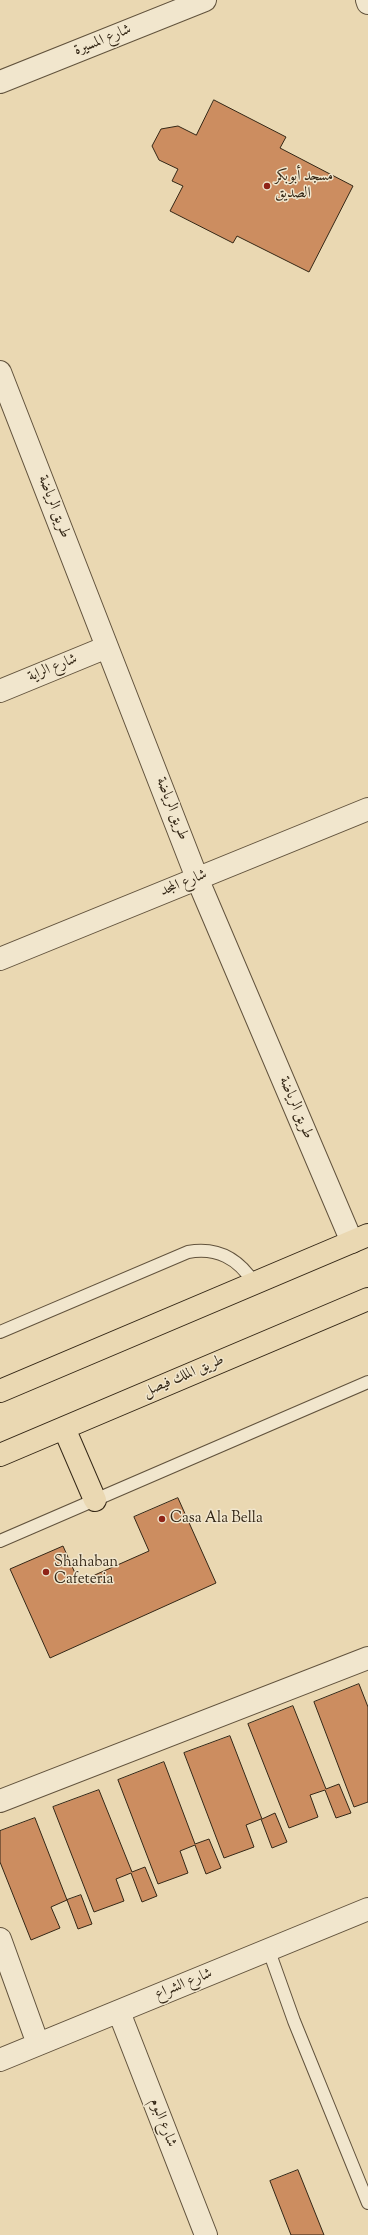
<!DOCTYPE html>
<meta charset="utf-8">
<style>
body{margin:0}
canvas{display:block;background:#ead8b2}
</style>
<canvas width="368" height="2235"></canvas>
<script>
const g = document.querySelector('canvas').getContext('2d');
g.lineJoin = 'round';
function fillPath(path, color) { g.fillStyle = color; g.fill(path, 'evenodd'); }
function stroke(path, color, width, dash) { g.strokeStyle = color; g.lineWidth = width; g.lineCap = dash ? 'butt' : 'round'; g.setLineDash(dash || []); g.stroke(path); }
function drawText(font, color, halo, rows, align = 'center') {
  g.font = font + ' "Sorts Mill Goudy",Amiri,serif'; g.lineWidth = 3; g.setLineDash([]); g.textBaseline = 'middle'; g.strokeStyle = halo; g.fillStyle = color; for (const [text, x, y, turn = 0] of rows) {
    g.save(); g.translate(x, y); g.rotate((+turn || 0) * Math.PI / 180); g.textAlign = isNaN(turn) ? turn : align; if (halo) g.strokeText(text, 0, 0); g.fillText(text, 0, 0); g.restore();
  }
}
const building = new Path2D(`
 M214 100 286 137 280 148 353 186 309 272 237 236 233 243 170 211 183 186 172 181 178 169 159 160 152 146 161 129 178 126 196 135Z
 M178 1498 216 1583 50 1658 10 1569 63 1546 79 1582 149 1551 134 1517Z
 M359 1684 368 1707V1802L354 1807 314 1702Z
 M293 1706 326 1789 339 1784 351 1813 336 1818 325 1790 310 1795 318 1817 289 1828 248 1724Z
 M230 1736 262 1819 275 1813 287 1842 272 1848 261 1819 246 1825 254 1847 224 1858 184 1753Z
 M164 1762 195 1844 209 1839 221 1868 206 1874 195 1845 180 1851 188 1873 158 1884 118 1780Z
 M99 1790 132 1872 145 1867 157 1896 142 1902 131 1873 116 1879 124 1901 94 1912 53 1807Z
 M35 1818 67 1900 51 1907 60 1928 31 1940 0 1862V1831Z
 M81 1895 92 1924 78 1929 67 1900Z
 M298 2170 324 2235H291L270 2181Z`);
fillPath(building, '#cc8d60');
stroke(building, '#342716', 1);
const lane = new Path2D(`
 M0 1332 188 1252C217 1247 238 1258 254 1283
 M0 1541 368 1382
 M269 1951 294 2021 368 2203`);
const street = new Path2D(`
 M367 0 368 3
 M0 82 205 0
 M0 372 197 878 352 1242
 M0 691 107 647
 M0 959 368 809
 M0 1801 368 1658
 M0 1939 38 2044
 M119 2012 206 2235
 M0 2060 368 1909`);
const primary = new Path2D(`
 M0 1391 368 1235
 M64 1428 95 1500
 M0 1455 368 1299`);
stroke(lane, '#62533d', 14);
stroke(street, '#62533d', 24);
stroke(primary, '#342716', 24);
stroke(lane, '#f1e6cd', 12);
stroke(street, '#f1e6cd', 22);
stroke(primary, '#ead8b2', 22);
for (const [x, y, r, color] of [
 [267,186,4,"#8f2418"],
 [162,1519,4,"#8f2418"],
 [46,1572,4,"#8f2418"]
]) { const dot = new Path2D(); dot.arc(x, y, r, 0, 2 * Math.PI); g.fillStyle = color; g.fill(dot); stroke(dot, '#f1e6cd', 1.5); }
drawText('15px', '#342716', '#f1e6cd', [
 ["شارع المسيرة",103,41,-22],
 ["طريق الرياضة",53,507,69],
 ["شارع الراية",53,669,-22],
 ["طريق الرياضة",171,809,69],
 ["شارع المجد",184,884,-22],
 ["طريق الرياضة",295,1108,67],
 ["طريق الملك فيصل",184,1377,-23],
 ["شارع الشراع",184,1985,-22],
 ["شارع البوم",162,2123,69]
]);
drawText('15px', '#342716', '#f1e6cd', [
 ["مسجد أبوبكر",275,177],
 ["الصديق",275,194],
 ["Casa Ala Bella",170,1519],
 ["Shahaban",54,1563],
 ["Cafeteria",54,1580]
], 'left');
</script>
